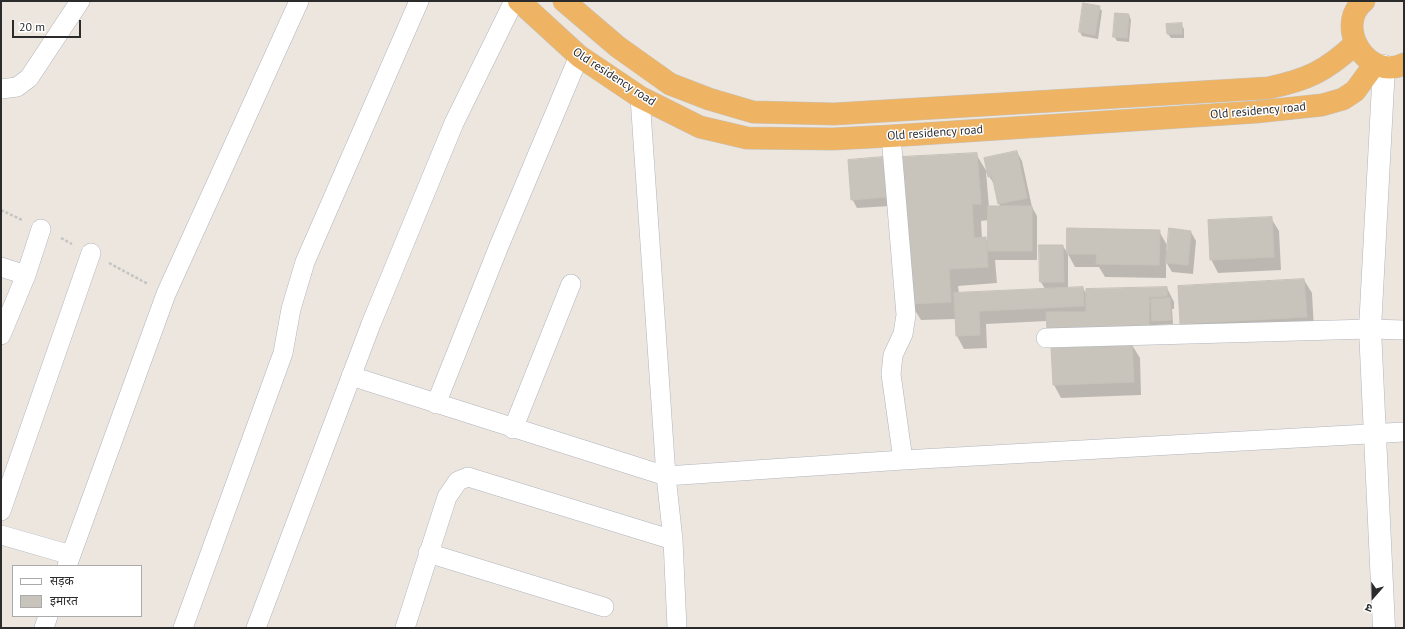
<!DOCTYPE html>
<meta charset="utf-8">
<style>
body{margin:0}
#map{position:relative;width:1405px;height:629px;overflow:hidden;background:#ece6de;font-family:"PT Sans","Noto Sans Devanagari",sans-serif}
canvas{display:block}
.frame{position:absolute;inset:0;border:2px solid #2b2b2b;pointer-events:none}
.legend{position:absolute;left:12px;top:565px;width:130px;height:52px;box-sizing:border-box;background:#fff;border:1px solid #aaa;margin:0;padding:5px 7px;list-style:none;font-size:12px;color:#2b2b2b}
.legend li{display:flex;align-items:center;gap:8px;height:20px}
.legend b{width:20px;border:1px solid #aaa}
.north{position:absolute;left:1353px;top:577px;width:40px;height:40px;-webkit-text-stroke:3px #fff;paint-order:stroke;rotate:200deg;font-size:11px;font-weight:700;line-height:16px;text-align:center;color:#2b2b2b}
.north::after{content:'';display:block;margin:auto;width:14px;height:18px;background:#2b2b2b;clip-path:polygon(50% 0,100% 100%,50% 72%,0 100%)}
.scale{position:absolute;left:12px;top:20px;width:69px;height:18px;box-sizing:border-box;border:2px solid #2b2b2b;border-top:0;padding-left:5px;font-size:12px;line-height:14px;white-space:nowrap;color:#2b2b2b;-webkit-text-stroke:3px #fff;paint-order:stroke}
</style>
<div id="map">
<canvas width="1405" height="629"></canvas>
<div class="frame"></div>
<ul class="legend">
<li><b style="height:5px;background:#fff"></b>सड़क</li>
<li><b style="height:11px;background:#c8c4bc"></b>इमारत</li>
</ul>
<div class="north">उ</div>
<div class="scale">20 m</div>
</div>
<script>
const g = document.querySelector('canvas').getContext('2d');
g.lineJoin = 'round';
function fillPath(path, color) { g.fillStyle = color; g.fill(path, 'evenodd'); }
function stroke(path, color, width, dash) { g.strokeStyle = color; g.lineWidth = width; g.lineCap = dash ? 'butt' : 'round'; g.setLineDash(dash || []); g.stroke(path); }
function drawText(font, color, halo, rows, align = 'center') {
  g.font = font + ' "PT Sans",sans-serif'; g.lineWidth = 3; g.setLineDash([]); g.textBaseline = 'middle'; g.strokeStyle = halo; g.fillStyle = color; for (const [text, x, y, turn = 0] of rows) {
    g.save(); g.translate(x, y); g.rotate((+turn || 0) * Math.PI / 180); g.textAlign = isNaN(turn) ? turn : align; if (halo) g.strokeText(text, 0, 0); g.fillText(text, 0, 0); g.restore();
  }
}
fillPath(new Path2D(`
 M1099 7 1102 11 1098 39 1082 36 1080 32Z
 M1129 15 1131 20 1129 42 1117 41 1114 36Z
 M1181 24 1184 29V38H1171L1168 34Z
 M1017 152 1022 161 1032 207 1037 216V260H995L997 283 958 286 959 293 1045 289 1041 282 1063 246 1068 254V229L1159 231 1167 245 1166 251H1168L1191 232 1196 241 1193 274 1172 272 1166 262V278L1105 277 1099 267H1075L1068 254V288H1083L1087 295 1167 288 1174 302V309H1172L1173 324 1156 325V342L1047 321 986 324 987 348 964 349 957 336 956 319 921 320 911 304 976 154 987 172ZM986 172 995 185 1000 207H989ZM989 220V244L985 238H982L981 221Z
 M882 158 887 167 890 206 857 208 852 199Z
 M1271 218 1279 231 1281 270 1218 273 1211 259Z
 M1304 280 1312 293 1314 330 1188 337 1181 324 1179 287Z
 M1132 345 1140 358 1141 395 1061 398 1054 385Z`), '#0003');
const building = new Path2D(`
 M1083 3 1100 6 1095 35 1079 32Z
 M1115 13 1129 14 1127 38 1113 37Z
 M1182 23V34H1167L1166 24Z
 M1017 151 1027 198 998 204 992 176 988 177 984 158Z
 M977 153 981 204H972L974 238 986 237 988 267 949 269 951 302 910 304 901 157Z
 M883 157 886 197 851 200 848 160Z
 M988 206H1032V251H988Z
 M1272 217 1274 257 1210 260 1208 220Z
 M1067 228 1160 230 1159 265 1096 264 1097 254H1067Z
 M1169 228 1191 231 1188 265 1166 263Z
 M1039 245H1063L1064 282H1040Z
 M1304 279 1307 317 1180 324 1178 286Z
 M1083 287 1084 306 979 311 980 335 956 336 954 293Z
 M1167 287V296L1149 297V329L1047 330 1046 312H1086V289Z
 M1170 298 1171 320 1152 321 1151 299Z
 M1132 344 1134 382 1053 385 1051 348Z`);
fillPath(building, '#c8c4bc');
stroke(building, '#c7c2b8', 1);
const minor = new Path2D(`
 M1 89 17 87 29 78 80 1
 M640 97 666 476 673 540 677 628
 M891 136 906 315 903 334 893 355 891 374 903 460
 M1 267 26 275
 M1 335 26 275 41 229
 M1046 338 1370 329 1404 330
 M351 376 666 476 903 460 1404 432
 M436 404 499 246 579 56
 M513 429 571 284
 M1 511 91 253
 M1 535 71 555
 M428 553 604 607
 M67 566 166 294 299 1
 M44 628 48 616
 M183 628 283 353 291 309 305 262 419 1
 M256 628 371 324 454 123 514 1
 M405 628 447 497 458 481 468 477 673 540`);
const tertiary = new Path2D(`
 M1384 66 1370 329 1384 628`);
const trunk = new Path2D(`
 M519 1 579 56 640 97 700 127 747 138 833 139 891 136 1256 112 1322 105 1343 99 1355 91 1375 64
 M564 1 618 47 670 84 709 99 753 112 834 114 1268 88C1307 80 1326 71 1355 44
 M1364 1C1333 26 1368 82 1404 64`);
stroke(minor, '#b1b4be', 20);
stroke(tertiary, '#b1b4be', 23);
stroke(trunk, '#c4c4c4', 23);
stroke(new Path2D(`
 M1 210 22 220
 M61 238 72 244
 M109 263 148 284`), '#c4c4c4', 2.5, [3, 2]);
stroke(minor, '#fff', 19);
stroke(tertiary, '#fff', 22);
stroke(trunk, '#efb463', 22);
drawText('12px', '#2b2b2b', '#fff', [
 ["Old residency road",614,77,33],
 ["Old residency road",1258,111,-5],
 ["Old residency road",935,133,-4]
]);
</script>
